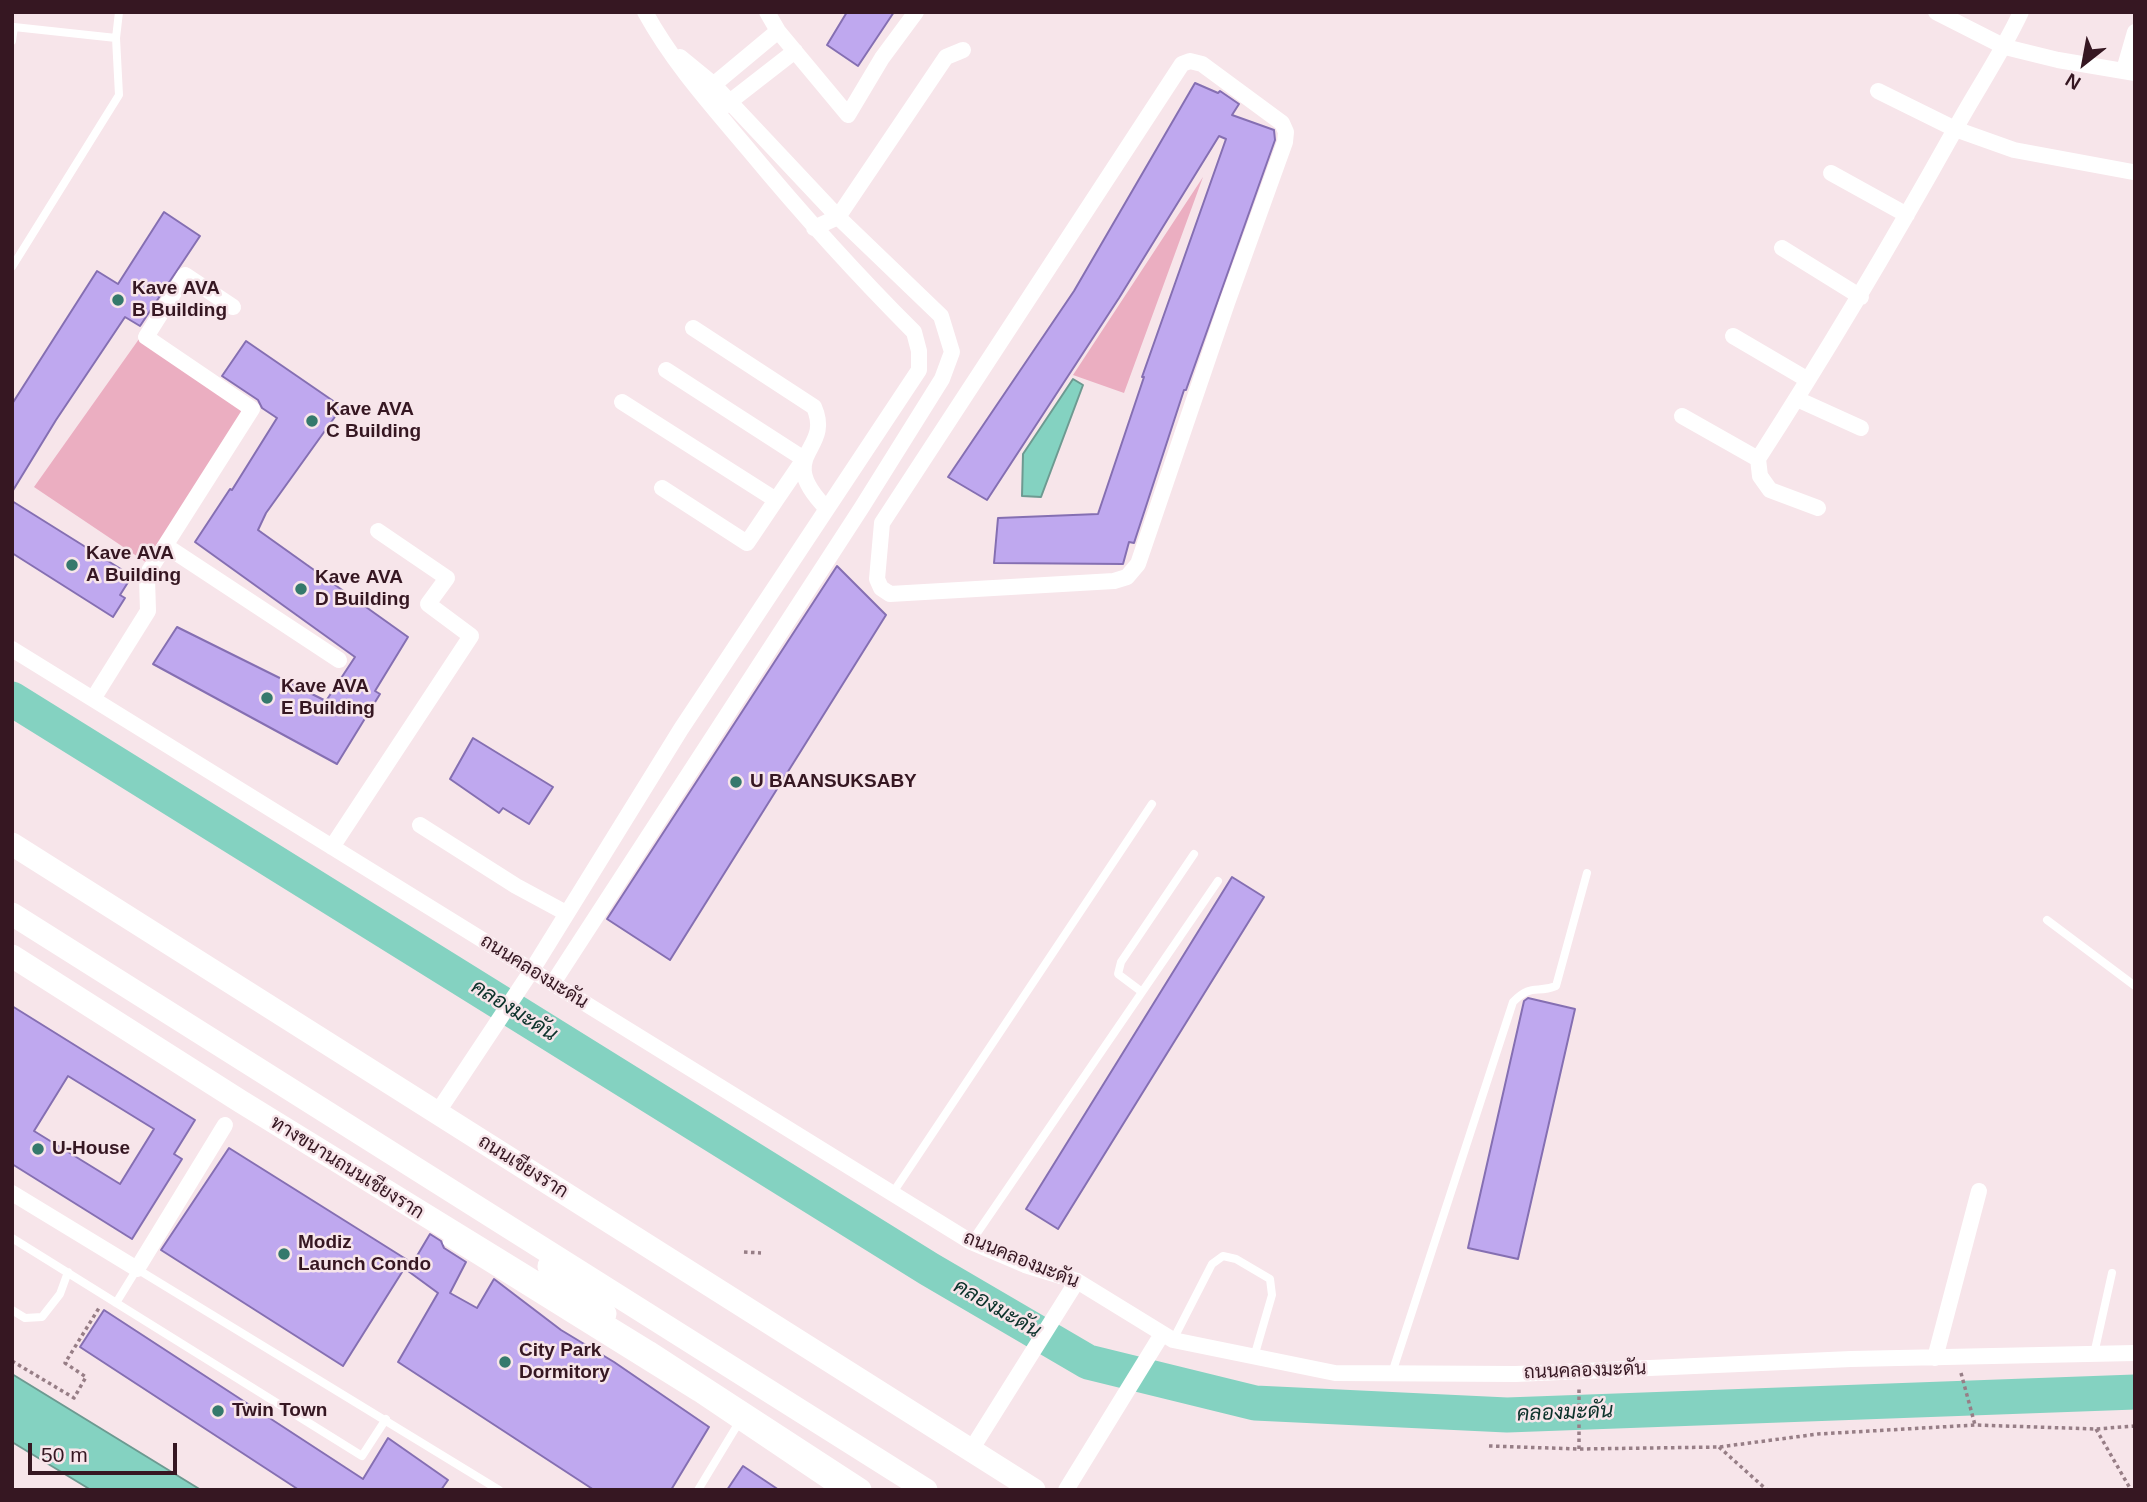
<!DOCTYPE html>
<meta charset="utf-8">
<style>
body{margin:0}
#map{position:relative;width:2147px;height:1502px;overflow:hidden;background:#f7e5ea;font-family:Helvetica,sans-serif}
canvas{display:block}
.frame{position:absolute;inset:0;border:14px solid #361722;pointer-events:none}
.north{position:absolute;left:2049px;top:28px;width:70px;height:70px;-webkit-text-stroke:5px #f7e5ea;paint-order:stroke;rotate:211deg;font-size:19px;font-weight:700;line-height:28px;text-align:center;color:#361722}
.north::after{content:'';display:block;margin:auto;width:24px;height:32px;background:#361722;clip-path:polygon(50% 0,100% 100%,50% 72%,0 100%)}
.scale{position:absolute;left:28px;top:1443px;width:149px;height:32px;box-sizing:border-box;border:4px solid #361722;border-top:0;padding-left:9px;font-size:21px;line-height:24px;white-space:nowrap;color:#361722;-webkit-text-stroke:5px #f7e5ea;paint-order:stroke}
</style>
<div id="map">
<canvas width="2147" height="1502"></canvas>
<div class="frame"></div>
<div class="north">N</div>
<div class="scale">50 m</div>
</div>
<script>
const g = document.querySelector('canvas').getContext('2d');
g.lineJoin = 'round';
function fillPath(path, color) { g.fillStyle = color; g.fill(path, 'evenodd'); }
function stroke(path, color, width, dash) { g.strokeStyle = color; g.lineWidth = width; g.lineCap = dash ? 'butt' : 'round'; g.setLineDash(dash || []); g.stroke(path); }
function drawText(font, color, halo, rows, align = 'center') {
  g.font = font + ' Helvetica,Sarabun,sans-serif'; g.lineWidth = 5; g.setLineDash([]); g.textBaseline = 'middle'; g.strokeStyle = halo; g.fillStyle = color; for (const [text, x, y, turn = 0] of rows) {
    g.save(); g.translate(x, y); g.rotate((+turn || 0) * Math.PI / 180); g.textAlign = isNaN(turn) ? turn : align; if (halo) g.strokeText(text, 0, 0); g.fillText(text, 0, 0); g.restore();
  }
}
fillPath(new Path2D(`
 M1203 177 1124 393 1073 375Z
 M139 339 255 416 153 567 34 487Z`), '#ebaec1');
const water = new Path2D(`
 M1073 379 1083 385 1041 497 1022 496 1023 454Z
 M12 1374 201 1490H91L12 1442Z`);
fillPath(water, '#84d2c1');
stroke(water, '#6d9a91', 2);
stroke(new Path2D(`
 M12 699 929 1269 1088 1362 1255 1403 1507 1415 2135 1392`), '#84d2c1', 35);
const building = new Path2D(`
 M847 12H894L858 66 827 45Z
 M1195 83 1218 93 1220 91 1239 104 1232 115 1274 130 1275 140 1186 390H1184L1134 543 1129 542 1123 564 994 563 998 518 1098 514 1144 377H1142L1226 139 1219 136 1119 298 987 500 948 477 1074 291Z
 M164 212 200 236 140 326 125 317 56 420 12 492V404L97 271 118 284Z
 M246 341 342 407 266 513 258 530 408 637 375 691 380 694 337 764 153 664 177 627 326 701 355 657 195 542 230 489 232 490 277 418 262 408 258 400 222 376Z
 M12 501 132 576 120 595 125 598 113 617 12 553Z
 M837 566 886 615 670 960 607 919Z
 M473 738 553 787 529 824 503 808 499 813 450 779Z
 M1232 877 1264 897 1058 1229 1026 1209Z
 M1528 998 1575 1009 1518 1259 1468 1248 1524 1001Z
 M12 1006 195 1120 174 1154 182 1159 132 1239 12 1164ZM68 1076 154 1129 120 1184 34 1131Z
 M229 1148 409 1261 343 1366 161 1250Z
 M430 1234 441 1241 444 1248 466 1262 450 1293 477 1308 494 1279 561 1330 614 1362 709 1427 671 1490H594L398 1362 438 1293 408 1271Z
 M104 1310 363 1479 388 1438 448 1480 441 1490H299L80 1347Z
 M743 1466 779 1490H727Z`);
fillPath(building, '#bfa8ef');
stroke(building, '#856fb2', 2);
stroke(new Path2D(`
 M744 1252 761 1253
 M12 1361 74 1398 86 1377 65 1363 99 1308
 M1961 1373 1975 1425
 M2096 1429 2131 1490
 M1489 1446 1579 1449 1719 1447 1818 1434 1975 1425 2096 1429 2135 1426
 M1719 1447 1767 1490
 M1579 1449V1387`), '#977e86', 3.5, [3.5, 3.5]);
stroke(new Path2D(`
 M12 41 14 27 116 38
 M12 267 119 95 116 38 119 12
 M2047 920 2135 986
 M1142 992 1118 974 1121 962 1194 854
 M892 1194 1152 804
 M12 1238 362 1456 386 1419
 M447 1242 696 1397 834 1490
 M971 1242 1218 881
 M116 1303 137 1269 499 1490
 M12 1310 25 1318 42 1317 60 1294 68 1272
 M1173 1340 1212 1264 1223 1256 1236 1259 1270 1279 1272 1295 1254 1357
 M2094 1354 2112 1273
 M1392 1373 1513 1002C1532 983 1536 994 1556 986L1587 873
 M698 1490 738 1424`), '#fff', 8);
stroke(new Path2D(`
 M767 12 778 31 848 115 882 58 916 12
 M1936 12 2005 47 2058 60 2135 73
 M1190 61 1202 64 1282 123 1286 132 1285 142 1227 303 1138 564 1127 577 1114 581 890 594 881 588 877 579 882 523 1182 64Z
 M2124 70 2135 32
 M706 91 778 31
 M1878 91 1955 129 2014 150 2133 172
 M723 107 795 51
 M1831 173 1907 215
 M814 228 838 217 946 57 963 50
 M1782 248 1861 297
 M693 328 814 407C834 452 772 453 827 509
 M1733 336 1808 380
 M1797 399 1861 428
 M622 402 776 500 804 459 666 370
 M1682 416 1758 459
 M662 488 747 543 776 500
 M1818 508 1770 490 1760 476 1758 459C1827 352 1891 244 1953 133 1975 92 2001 55 2021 12
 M166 546 339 660
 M12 649 971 1242 1025 1265 1077 1281 1173 1340 1335 1373 1516 1374 1851 1359 2135 1353
 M93 699 148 611 147 578 149 571 252 409 146 337 185 275 233 307
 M420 825 516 886 566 913
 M332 847 471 636 428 604 447 578 378 531
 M553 983 862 507 942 379 952 352 941 316 838 217 713 84 680 57
 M437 1113 532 970 681 729 919 370V351L914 332C856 274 801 213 748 149 711 105 673 63 645 12
 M12 1193 137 1269 225 1125
 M1935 1358 1979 1191
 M971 1450 1077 1281
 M1066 1490 1162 1334`), '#fff', 16);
stroke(new Path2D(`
 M12 844 1034 1490
 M12 914 926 1490
 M12 956 240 1101 648 1352 860 1490
 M549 1266 605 1314`), '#fff', 23);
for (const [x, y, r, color] of [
 [118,300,7,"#35796c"],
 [312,421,7,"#35796c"],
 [72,565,7,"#35796c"],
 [301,589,7,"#35796c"],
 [267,698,7,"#35796c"],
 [736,782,7,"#35796c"],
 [38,1149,7,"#35796c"],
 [284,1254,7,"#35796c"],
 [505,1362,7,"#35796c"],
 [218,1411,7,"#35796c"]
]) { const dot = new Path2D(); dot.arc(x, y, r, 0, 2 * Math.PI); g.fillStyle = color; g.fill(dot); stroke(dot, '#f7e5ea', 2.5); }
drawText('bold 19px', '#361722', '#f7e5ea', [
 ["Kave AVA",132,289],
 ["B Building",132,311],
 ["Kave AVA",326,410],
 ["C Building",326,432],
 ["Kave AVA",86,554],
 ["A Building",86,576],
 ["Kave AVA",315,578],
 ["D Building",315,600],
 ["Kave AVA",281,687],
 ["E Building",281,709],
 ["U BAANSUKSABY",750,782],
 ["U-House",52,1149],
 ["Modiz",298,1243],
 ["Launch Condo",298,1265],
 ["City Park",519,1351],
 ["Dormitory",519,1373],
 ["Twin Town",232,1411]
], 'left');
drawText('19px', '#361722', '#f7e5ea', [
 ["ถนนคลองมะดัน",534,972,32],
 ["ถนนเชียงราก",523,1167,32],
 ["ทางขนานถนนเชียงราก",347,1168,32],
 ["ถนนคลองมะดัน",1021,1260,22],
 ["ถนนคลองมะดัน",1585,1371,-2]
]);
drawText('italic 21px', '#0c322b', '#f7e5ea', [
 ["คลองมะดัน",514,1011,32],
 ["คลองมะดัน",997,1309,30],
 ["คลองมะดัน",1565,1413,-2]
]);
</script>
